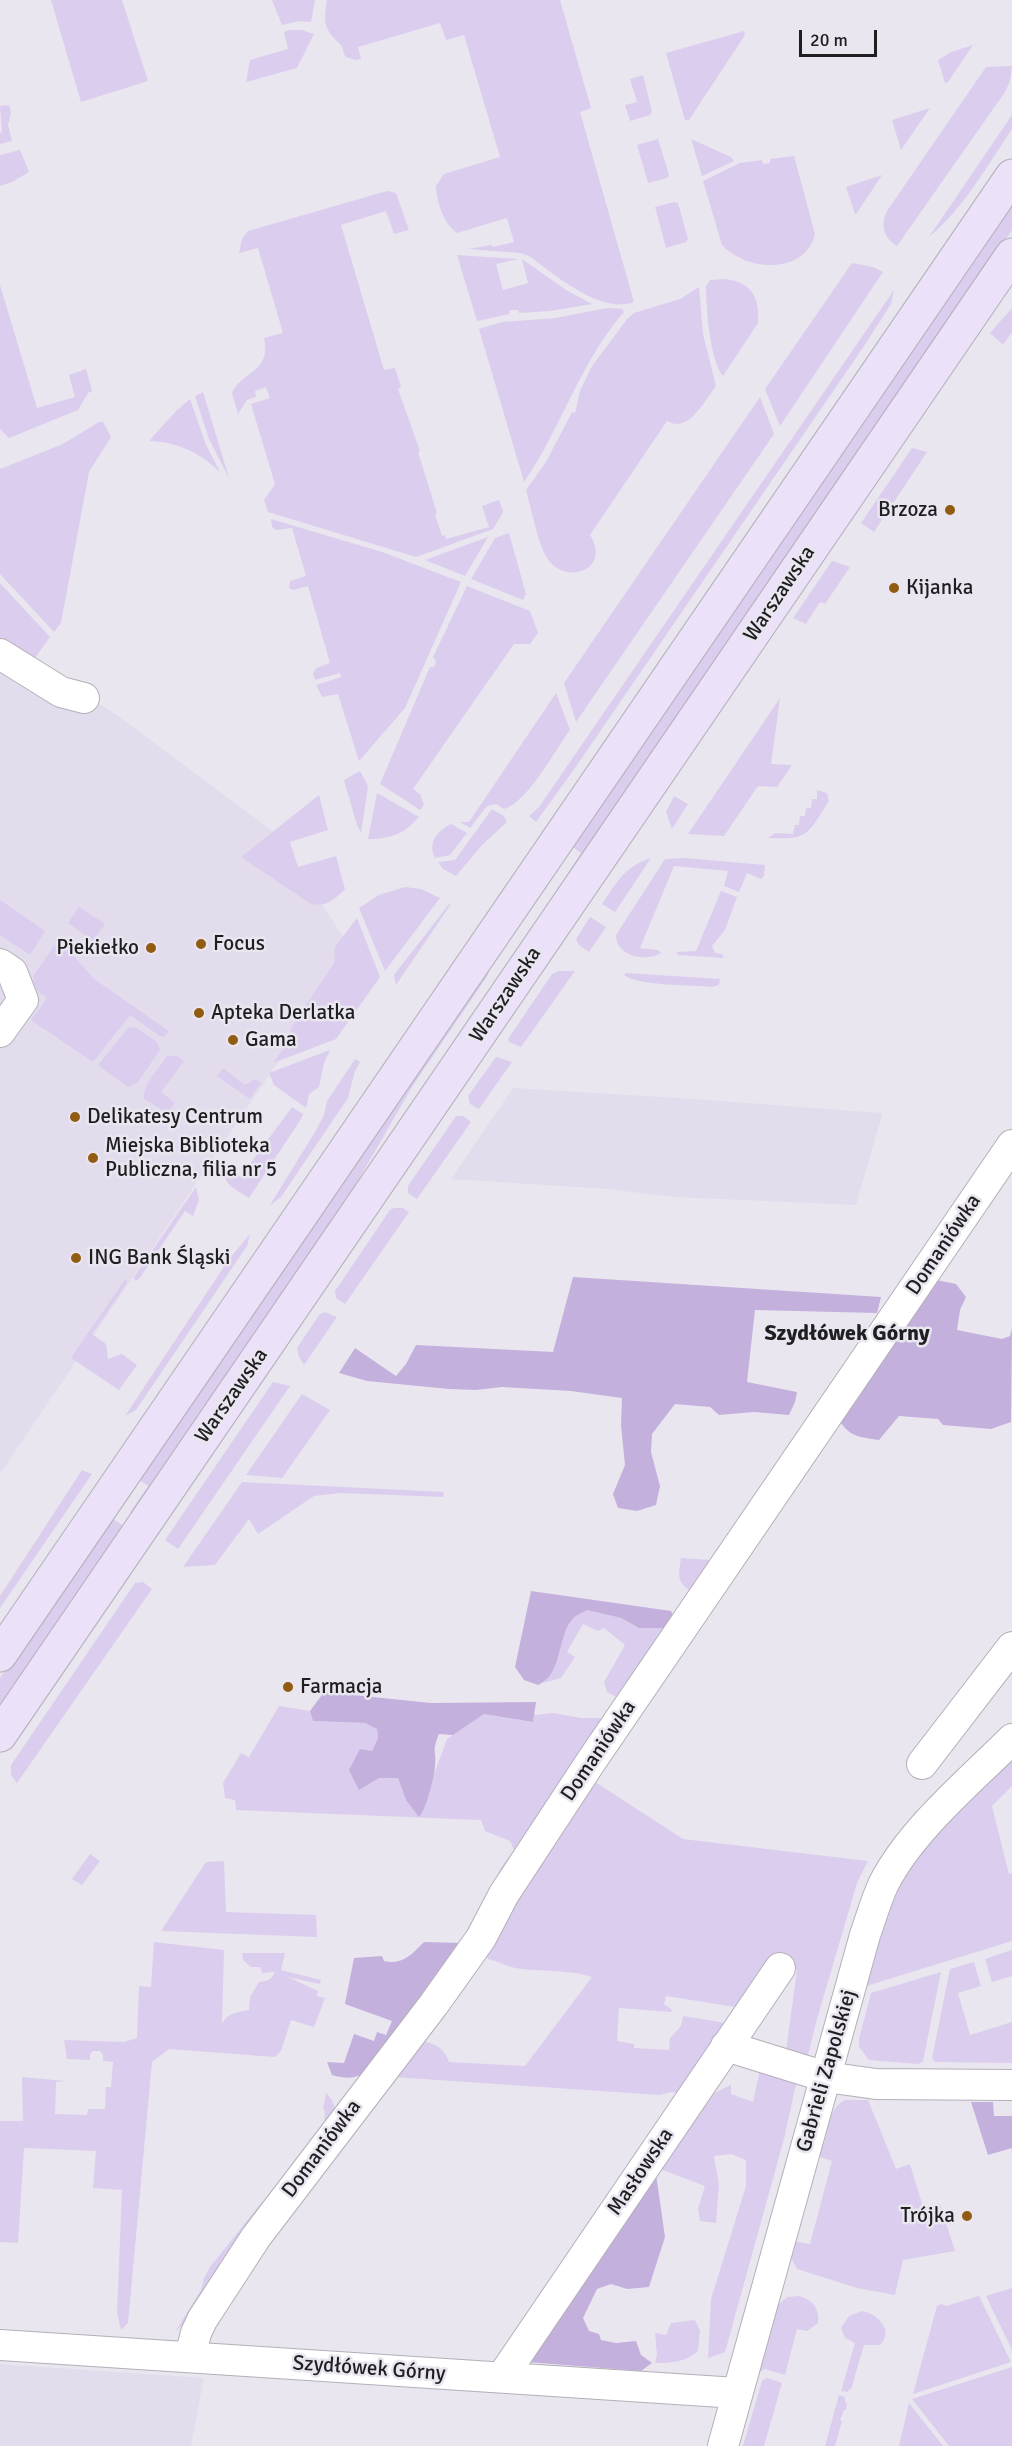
<!DOCTYPE html>
<meta charset="utf-8">
<style>
body{margin:0}
#map{position:relative;width:1012px;height:2446px;overflow:hidden;background:#eae6ef;font-family:Signika,sans-serif}
canvas{display:block}
.scale{position:absolute;left:799px;top:30px;width:78px;height:27px;box-sizing:border-box;border:3px solid #1f1e21;border-top:0;padding-left:8px;font-size:18px;line-height:21px;white-space:nowrap;color:#1f1e21;-webkit-text-stroke:4px #eae6ef;paint-order:stroke}
</style>
<div id="map">
<canvas width="1012" height="2446"></canvas>
<div class="scale">20 m</div>
</div>
<script>
const g = document.querySelector('canvas').getContext('2d');
g.lineJoin = 'round';
function fillPath(path, color) { g.fillStyle = color; g.fill(path, 'evenodd'); }
function stroke(path, color, width, dash) { g.strokeStyle = color; g.lineWidth = width; g.lineCap = dash ? 'butt' : 'round'; g.setLineDash(dash || []); g.stroke(path); }
function drawText(font, color, halo, rows, align = 'center') {
  g.font = font + ' Signika,sans-serif'; g.lineWidth = 5; g.setLineDash([]); g.textBaseline = 'middle'; g.strokeStyle = halo; g.fillStyle = color; for (const [text, x, y, turn = 0] of rows) {
    g.save(); g.translate(x, y); g.rotate((+turn || 0) * Math.PI / 180); g.textAlign = isNaN(turn) ? turn : align; if (halo) g.strokeText(text, 0, 0); g.fillText(text, 0, 0); g.restore();
  }
}
fillPath(new Path2D(`
 M0 639 118 716 274 832 353 951 0 1474Z
 M513 1088 695 1099 880 1113 882 1115 856 1205 674 1197 607 1189 451 1179Z
 M0 2364 204 2378 191 2446H0Z`), '#e3dced');
fillPath(new Path2D(`
 M51 0H122L148 81 81 102Z
 M272 0H315L311 22 299 21 282 25Z
 M327 0H560L591 108 580 112 634 302C601 315 554 274 529 256L520 253 468 249 491 245 493 247 514 242 507 218 457 233C443 223 437 202 436 186L444 174 500 157 464 35 446 40 440 23 358 47 361 59 356 60 346 57C342 52 344 49 340 44 324 29 323 23 327 0Z
 M290 30H302L314 34 297 68 246 82 250 60 288 49 284 32Z
 M744 31 745 35 689 120H685L666 53Z
 M973 45 948 82 945 83 938 60 951 52Z
 M1012 66 1010 81 1005 92 897 246C884 238 880 226 887 211L986 67Z
 M643 75 652 112 650 115 630 121 625 105 637 102 630 79Z
 M9 105 11 113 8 125 12 141 0 144V133L2 132 0 106Z
 M930 108 901 150 892 120Z
 M1012 115V129C987 166 964 208 929 237Z
 M658 139 669 175 667 178 648 183 637 145Z
 M691 139 731 157 734 161 702 176Z
 M20 150 29 172 12 182 0 186V155Z
 M794 156 815 234C805 276 745 271 722 245L703 181 740 163 762 160 763 164 770 163V159Z
 M882 175 857 213 855 214 846 187Z
 M387 191 396 193 409 230 394 234 386 211 341 225 384 370 395 368 401 387 398 389 420 451 418 452 437 513 435 514 442 536 445 535 446 539 489 527 482 506 499 500 503 512 493 529 416 557 268 512 264 500 275 484 251 404 270 398 266 387 255 391 256 397 247 400 238 414 232 393C241 371 272 373 264 338L283 333 258 248 239 253 242 239 248 231Z
 M1012 199V230L567 881 564 879 581 853 570 845Z
 M674 202 678 203 688 239 686 242 666 248 655 207Z
 M457 255 518 259 496 264 503 290 528 283 522 259 566 290 592 304 550 311 519 313 518 310H510L509 314 477 321Z
 M852 263 873 267 883 272 780 426 765 389Z
 M723 279C751 281 760 297 758 323L723 376C710 362 706 307 706 286L710 280Z
 M0 285 37 408 75 397 69 375 86 369 92 391 88 393 78 410 9 438 0 429Z
 M699 287 703 334 716 386C704 401 689 434 667 421L590 535C612 569 566 587 547 558 538 544 531 508 526 490L546 462 572 412 575 413 580 391 592 366 628 318 634 313 680 299Z
 M894 290 891 304 862 349 575 768 536 822 529 816 539 807Z
 M607 308 622 309 624 312C580 362 562 427 524 482L479 329 502 322 556 318Z
 M1012 308V332L1003 345 990 333Z
 M203 392 229 478 209 439 195 396Z
 M760 397 774 434 576 722 564 683Z
 M190 399 206 445 220 472C200 453 178 442 149 441L175 412Z
 M99 422H103L111 437 89 472 61 623 54 632 0 574V469L63 444Z
 M912 448 927 452 874 532 861 523Z
 M271 519 382 552 461 582 405 708 359 761 338 694 322 697 316 685 341 677 340 673 315 680 313 674 316 668 330 663 308 586 293 590 289 588 290 581 306 576 292 528 276 530 272 527Z
 M509 533 526 594 523 600 471 579 495 538Z
 M488 537 465 576 425 560Z
 M832 561 850 567 825 604 820 602 806 624 793 618Z
 M0 583 50 637 32 662 0 641Z
 M467 586 530 611 538 633 530 644H514L413 789 420 794 424 805 420 810 380 784 430 667H434L436 661 433 657Z
 M556 693 570 730C555 750 528 802 504 809L496 804 487 806 470 828 460 822H469Z
 M780 698 771 764 792 765 777 787 758 786 724 836 688 834Z
 M360 771 368 786 361 833 357 825 344 780Z
 M817 790 827 793 829 801C807 834 810 840 768 838L775 833 793 834 795 825H799L800 816H805L806 808H811L812 799H817Z
 M377 793 419 817C404 834 391 839 368 839Z
 M319 795 328 830 290 842 298 867 336 856 345 889C335 899 327 907 311 904L241 857Z
 M674 796 688 804 672 829 666 812Z
 M492 809 504 816 507 822 482 845 456 876 443 869 438 862 455 860Z
 M451 824 467 833 450 855 435 858C427 842 438 831 451 824Z
 M651 858 615 912 602 904C616 883 625 866 651 858Z
 M684 858 765 865 764 876 761 879 747 873 739 892 724 886 728 871 674 866 640 948 658 950 661 953C647 962 616 957 616 935L665 859Z
 M405 887 421 889 440 898 385 971 359 908 379 895Z
 M721 891 737 897 725 930 712 946 715 953 722 954 724 958 678 955 677 952 696 951Z
 M0 900 45 931 30 955 0 935Z
 M450 903 451 904 396 985 394 975Z
 M79 907 105 924 93 941 68 923Z
 M590 917 606 927 589 952 579 945 576 939Z
 M357 918 380 977 336 1039 273 1063 286 1045 291 1028 334 963 335 947Z
 M59 939 94 979 169 1031 164 1037 160 1036 130 1015 93 1062 31 1020 47 998C38 992 33 988 33 976Z
 M489 967 488 975 412 1087 338 1215 134 1515 130 1512 148 1486 137 1478Z
 M559 971H575L521 1047 509 1042 508 1039 552 974Z
 M626 973 720 979 719 985 712 987C693 985 637 986 624 975Z
 M135 1027 156 1041 160 1050 137 1083 128 1087 100 1067 99 1064 128 1028Z
 M330 1050 324 1063 319 1087 309 1094 306 1108 274 1085 269 1073Z
 M167 1056H177L184 1061 161 1092 175 1103 167 1113 144 1099C143 1084 159 1068 167 1056Z
 M496 1057 512 1062 479 1109 470 1104 468 1096Z
 M355 1059 360 1062 355 1071 348 1098 281 1197 270 1205 315 1132 324 1115 327 1101Z
 M223 1068 245 1085 255 1079 261 1083 250 1099 217 1076Z
 M292 1107 303 1114 301 1119 249 1198C237 1190 219 1183 226 1166L242 1178 247 1168Z
 M456 1116H463L471 1122 417 1199 408 1193V1186Z
 M196 1187 199 1200 193 1216 185 1211 139 1279 135 1281 134 1277Z
 M394 1208H403L409 1212 345 1304 336 1298 335 1291 390 1210Z
 M250 1234 247 1246 136 1410 125 1416 229 1259Z
 M126 1278 127 1283 92 1334 106 1344 108 1359 122 1354 137 1365 119 1390 71 1358Z
 M325 1312 337 1317 304 1365 299 1357 297 1348 319 1315Z
 M273 1382 290 1386 178 1549 165 1540Z
 M302 1394 330 1410 282 1478 246 1475Z
 M82 1470 92 1474 0 1608V1596Z
 M242 1482 444 1492 443 1497 341 1493 314 1496 258 1534 249 1519 215 1565 183 1567Z
 M128 1490 131 1492 113 1519 125 1527 0 1708V1678Z
 M681 1558 710 1560 689 1590C676 1581 679 1573 681 1558Z
 M143 1582 152 1589 17 1783 11 1775V1765L135 1583Z
 M587 1610 621 1618 639 1628H665L620 1699 607 1692 604 1682 625 1645 604 1628 598 1631 583 1624 567 1652 575 1657 561 1678 543 1683 552 1670 562 1638 571 1619Z
 M279 1706 310 1711 313 1721 365 1723 377 1729 378 1738 372 1751 359 1790 379 1777 398 1778 406 1800 429 1788 447 1739 484 1714 533 1722 534 1715 553 1713 581 1718H604L493 1890 500 1869 514 1850 510 1841 485 1831 481 1820 236 1810 235 1800 225 1798 223 1783 241 1753 249 1757Z
 M1012 1759V1786L992 1806 1009 1874 1012 1873V1941L863 1987C874 1954 883 1918 899 1887 924 1836 973 1798 1012 1759Z
 M583 1774 683 1839 868 1861 857 1883 817 2019 804 2070 786 2051 797 1970 779 1966 735 2007 666 1996 664 2004 671 2009 672 2012 619 2008 617 2041 634 2044V2048L669 2050 670 2038 681 2026 683 2016 732 2024 686 2093 670 2092 660 2095 393 2077 418 2041C433 2042 444 2047 449 2062L525 2066 592 1977C568 1969 540 1972 515 1968 506 1966 497 1961 488 1959L481 1938Z
 M90 1854 100 1861 82 1885 72 1879Z
 M224 1861 226 1912 316 1915 317 1937 161 1931 206 1862Z
 M154 1942 224 1950 222 2024C227 2013 237 2012 249 2010L250 1997 259 1982C267 1981 272 1980 275 1972L262 1973 260 1967H251L243 1960 242 1953H285L281 1970 321 1980 320 1984 288 1977 318 1991 317 1996 325 1998 314 2027 291 2020 281 2051 275 2057 169 2049 152 2062 128 2323 121 2330 117 2313 122 2190 93 2188 96 2151 24 2148 18 2243 0 2242V2121H23L22 2077 65 2081 56 2082 55 2114 87 2115 88 2109H105L106 2087H111L113 2062 103 2061V2055L100 2051H93L90 2054V2060L67 2059 64 2040 124 2042 137 2038 139 1986 151 1987Z
 M1012 1950V1976L992 1982 985 1959Z
 M974 1962 981 1986 958 1993 970 2035 1012 2022V2063L935 2062 932 2058 950 1969Z
 M941 1972 923 2061 919 2064 869 2060 859 2047V2039L871 1993Z
 M760 2070 798 2075 784 2139 725 2352 708 2358 711 2299 746 2186V2160L731 2154 714 2156 719 2185 716 2223 700 2221 698 2209 705 2186 655 2167C677 2131 690 2102 731 2085V2094L753 2102Z
 M326 2093 332 2100 336 2111 187 2320 175 2332 201 2290 204 2278 210 2267 262 2202 267 2200 319 2131 320 2126H324L325 2110H323Z
 M845 2100H868L896 2169 910 2164 924 2210 940 2204 955 2251 903 2260 895 2295 857 2288 797 2269 791 2258 793 2241 810 2244 832 2161 817 2156C831 2140 824 2110 845 2100Z
 M1012 2288V2350L986 2296Z
 M799 2296C813 2300 820 2309 818 2323L807 2331 797 2329 785 2375 765 2369 756 2374 776 2307 787 2297Z
 M979 2296 1011 2362 913 2394 937 2306 941 2304 946 2306Z
 M862 2311C877 2313 895 2331 880 2345H864L851 2389H849L848 2392 841 2391 855 2343 845 2338 841 2328 849 2316Z
 M695 2320 700 2331 698 2351C686 2362 671 2363 655 2363L657 2355 655 2333 666 2335 671 2323Z
 M1012 2367V2446H949L912 2399Z
 M767 2378 782 2383 764 2446H743L762 2381Z
 M839 2395 845 2397V2402L847 2404 846 2410H844L840 2420 842 2421 835 2446H825Z
 M909 2403 943 2446H899Z`), '#dbcdee');
fillPath(new Path2D(`
 M573 1277 881 1297 877 1313 755 1310 747 1382 797 1392 795 1402 789 1415 754 1412 719 1415 710 1407 675 1404 652 1434 651 1452 660 1486 656 1505 637 1511 618 1508 613 1494 625 1465 621 1425 622 1398 571 1391 502 1387 476 1390 449 1389 367 1381 339 1373 355 1348 396 1376 406 1364 416 1345 553 1352Z
 M936 1280 956 1284 966 1297 960 1310 957 1330 1002 1339 1010 1336 1012 1328 1011 1422 991 1429 943 1425 938 1419 899 1416 879 1440C849 1436 847 1434 832 1408Z
 M531 1591 671 1611 673 1616 665 1628H639L621 1618 587 1610C582 1613 574 1616 571 1621 557 1639 562 1675 538 1685L524 1680 515 1667Z
 M324 1692 431 1703 536 1702 533 1722 484 1714 453 1735 439 1734C431 1753 437 1751 435 1767 434 1778 426 1810 419 1817L406 1800 398 1778H379L359 1790 349 1770 360 1749 372 1751 378 1738 377 1729 365 1723 313 1721 310 1711Z
 M424 1942 462 1943 372 2070C356 2078 349 2080 332 2075L327 2062 344 2063 354 2034 374 2041 377 2032 386 2035 392 2021 345 2004 354 1958 382 1956 384 1961C403 1965 411 1955 424 1942Z
 M971 2102H993L994 2116H1012V2148L988 2155Z
 M655 2167 665 2237 649 2287 627 2289 611 2284 597 2289 583 2318 589 2331 599 2334 601 2340 616 2343 636 2341 641 2355 652 2363 641 2371 527 2362Z`), '#c4b0dd');
const minor = new Path2D(`
 M0 654 61 692 84 698
 M0 964 12 972 23 1000 0 1032
 M922 1764 1012 1647
 M726 2046 826 2077 876 2084 1012 2085
 M0 2345 737 2393
 M190 2357 196 2333 202 2320 256 2237 434 2004 481 1938 504 1894 592 1760 1012 1145
 M502 2377 780 1968
 M723 2446 865 1935C871 1918 876 1900 884 1883 912 1829 969 1782 1012 1739`);
const secondary = new Path2D(`
 M0 1655 1012 176
 M0 1735 1012 255`);
stroke(minor, '#b3afb8', 32);
stroke(secondary, '#b3afb8', 35);
stroke(minor, '#fff', 30);
stroke(secondary, '#ebe1f8', 33);
for (const [x, y, r, color] of [
 [950,510,6,"#915c11"],
 [894,588,6,"#915c11"],
 [201,944,6,"#915c11"],
 [151,948,6,"#915c11"],
 [199,1013,6,"#915c11"],
 [233,1040,6,"#915c11"],
 [75,1117,6,"#915c11"],
 [93,1158,6,"#915c11"],
 [76,1258,6,"#915c11"],
 [288,1687,6,"#915c11"],
 [967,2216,6,"#915c11"]
]) { const dot = new Path2D(); dot.arc(x, y, r, 0, 2 * Math.PI); g.fillStyle = color; g.fill(dot); stroke(dot, '#eae6ef', 2); }
drawText('21px', '#1f1e21', '#eae6ef', [
 ["Brzoza",938,510,"right"],
 ["Kijanka",906,588],
 ["Focus",213,944],
 ["Piekiełko",139,948,"right"],
 ["Apteka Derlatka",211,1013],
 ["Gama",245,1040],
 ["Delikatesy Centrum",87,1117],
 ["Miejska Biblioteka",105,1146],
 ["Publiczna, filia nr 5",105,1170],
 ["ING Bank Śląski",88,1258],
 ["Farmacja",300,1687],
 ["Trójka",955,2216,"right"]
], 'left');
drawText('21px', '#1f1e21', '#eae6ef', [
 ["Warszawska",780,594,-56],
 ["Warszawska",506,995,-56],
 ["Domaniówka",944,1245,-56],
 ["Warszawska",232,1396,-55],
 ["Domaniówka",599,1751,-56],
 ["Gabrieli Zapolskiej",827,2071,-74],
 ["Domaniówka",322,2149,-53],
 ["Masłowska",641,2172,-56],
 ["Szydłówek Górny",369,2369,4]
]);
drawText('bold 22px', '#1f1e21', '#eae6ef', [
 ["Szydłówek Górny",847,1334]
]);
</script>
